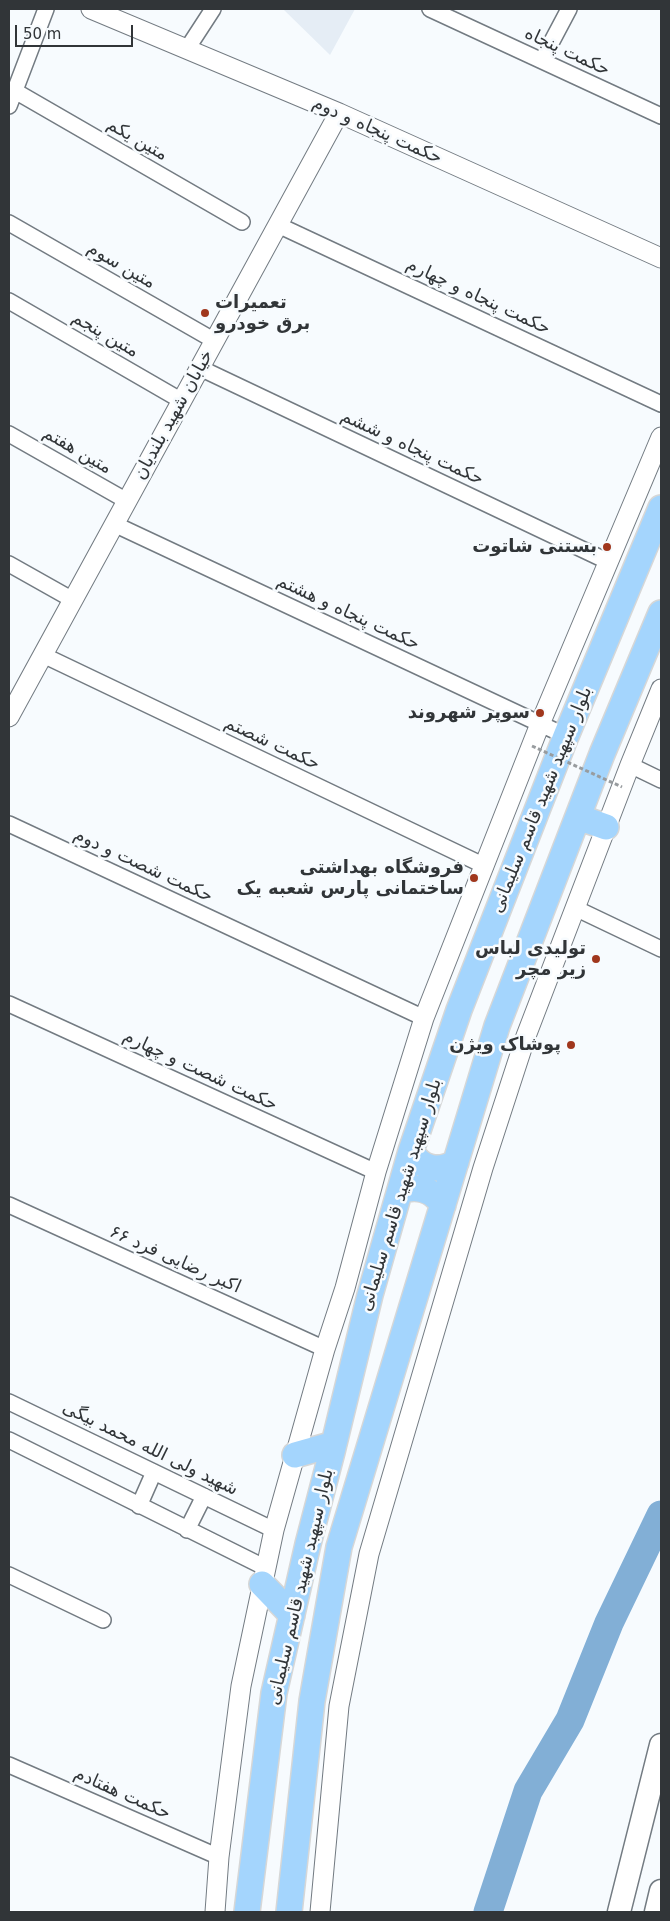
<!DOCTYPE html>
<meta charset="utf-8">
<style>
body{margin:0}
#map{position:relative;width:670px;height:1921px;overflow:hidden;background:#f7fbfe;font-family:"DejaVu Sans",sans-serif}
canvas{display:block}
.frame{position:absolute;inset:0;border:10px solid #313538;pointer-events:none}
.scale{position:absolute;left:15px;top:25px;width:118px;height:22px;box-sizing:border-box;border:2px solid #313538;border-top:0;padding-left:6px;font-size:15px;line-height:18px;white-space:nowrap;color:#313538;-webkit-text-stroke:4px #f7fbfe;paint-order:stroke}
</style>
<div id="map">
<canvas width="670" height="1921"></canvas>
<div class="frame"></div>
<div class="scale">50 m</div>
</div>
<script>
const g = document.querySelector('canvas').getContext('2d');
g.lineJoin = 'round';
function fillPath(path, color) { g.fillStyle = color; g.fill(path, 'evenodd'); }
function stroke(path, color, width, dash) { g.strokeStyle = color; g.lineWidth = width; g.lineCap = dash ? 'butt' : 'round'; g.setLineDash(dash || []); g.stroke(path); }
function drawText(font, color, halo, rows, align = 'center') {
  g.font = font + ' "DejaVu Sans","Noto Naskh Arabic",sans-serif'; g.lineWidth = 5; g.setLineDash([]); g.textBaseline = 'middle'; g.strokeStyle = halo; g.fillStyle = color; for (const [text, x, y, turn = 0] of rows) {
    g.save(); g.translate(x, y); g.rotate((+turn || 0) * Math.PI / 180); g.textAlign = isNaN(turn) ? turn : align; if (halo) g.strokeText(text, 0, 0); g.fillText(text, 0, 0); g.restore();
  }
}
fillPath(new Path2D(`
 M283 9H355L330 55Z`), '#e5edf5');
stroke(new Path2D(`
 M488 1912 528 1791 570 1720 609 1623 661 1515`), '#82afd6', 29);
const minor = new Path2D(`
 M430 9 661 116
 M187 49 213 9
 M542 60 569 9
 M15 91 242 222
 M9 106 46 9
 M9 223 215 341
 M278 225 661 404
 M9 301 182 401
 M200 368 609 562
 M9 434 127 501
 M114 524 566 736
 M9 564 73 600
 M43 655 485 866
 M630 765 661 780
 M9 824 424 1018
 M575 908 661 949
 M9 1004 376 1172
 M9 1205 325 1349
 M9 1402 274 1530
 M9 1440 266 1568
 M139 1506 154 1472
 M187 1530 204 1496
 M9 1575 103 1620
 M9 1765 219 1857`);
const tertiary = new Path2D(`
 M91 9 339 113 661 258
 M9 717 339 113
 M215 1912 219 1857 241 1686 274 1530 325 1349 345 1288 376 1172 424 1018 540 724 661 437
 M320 1912 339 1706 369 1554 483 1168 526 1036 630 765 661 689`);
const secondary = new Path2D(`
 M619 1912 661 1745
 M656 1912 661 1891`);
const primary = new Path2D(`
 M578 817 606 827
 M411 1151C421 1169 439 1173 456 1162
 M400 1191C417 1185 432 1189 443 1205
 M295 1455 334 1444
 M262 1584 292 1615
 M247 1912 274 1693 308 1544 332 1452 370 1295 411 1151 459 1010 566 736 661 508
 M289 1912 312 1701 339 1547 497 1026 602 754 661 613`);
stroke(minor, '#737b82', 18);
stroke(tertiary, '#737b82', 21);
stroke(secondary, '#737b82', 25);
stroke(primary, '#d6d7d7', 28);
stroke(minor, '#fff', 15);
stroke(tertiary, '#fff', 19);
stroke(secondary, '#fff', 22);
stroke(primary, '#a4d5fd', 25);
stroke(new Path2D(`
 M532 746 622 787`), '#989c9f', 3, [4, 2.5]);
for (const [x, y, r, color] of [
 [205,313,5,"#a0371d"],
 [607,547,5,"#a0371d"],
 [540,713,5,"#a0371d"],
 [474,878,5,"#a0371d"],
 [596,959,5,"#a0371d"],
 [571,1045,5,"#a0371d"]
]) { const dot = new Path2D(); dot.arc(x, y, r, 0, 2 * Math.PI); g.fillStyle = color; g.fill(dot); stroke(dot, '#f7fbfe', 2); }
drawText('18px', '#313538', '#f7fbfe', [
 ["حکمت پنجاه",567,52,25],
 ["حکمت پنجاه و دوم",377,131,24],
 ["متین یکم",137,140,30],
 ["متین سوم",121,266,30],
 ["حکمت پنجاه و چهارم",478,297,25],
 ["متین پنجم",105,335,30],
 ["خیابان شهید بلندیان",174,415,-61],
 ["حکمت پنجاه و ششم",412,448,25],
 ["متین هفتم",77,451,30],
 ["حکمت پنجاه و هشتم",348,613,25],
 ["حکمت شصتم",272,744,25],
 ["بلوار سپهبد شهید قاسم سلیمانی",542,800,-68],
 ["حکمت شصت و دوم",143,866,25],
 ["حکمت شصت و چهارم",200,1071,25],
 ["بلوار سپهبد شهید قاسم سلیمانی",401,1195,-73],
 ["۶۶ اکبر رضایی فرد",175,1260,24],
 ["شهید ولی الله محمد بیگی",150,1449,26],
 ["بلوار سپهبد شهید قاسم سلیمانی",301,1587,-77],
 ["حکمت هفتادم",122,1794,24]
]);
drawText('bold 18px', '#313538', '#f7fbfe', [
 ["تعمیرات",215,303,"left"],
 ["برق خودرو",215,324,"left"],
 ["بستنی شاتوت",597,547],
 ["سوپر شهروند",530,713],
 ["فروشگاه بهداشتی",464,868],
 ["ساختمانی پارس شعبه یک",464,889],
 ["تولیدی لباس",586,949],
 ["زیر مچر",586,970],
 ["پوشاک ویژن",561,1045]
], 'right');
</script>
